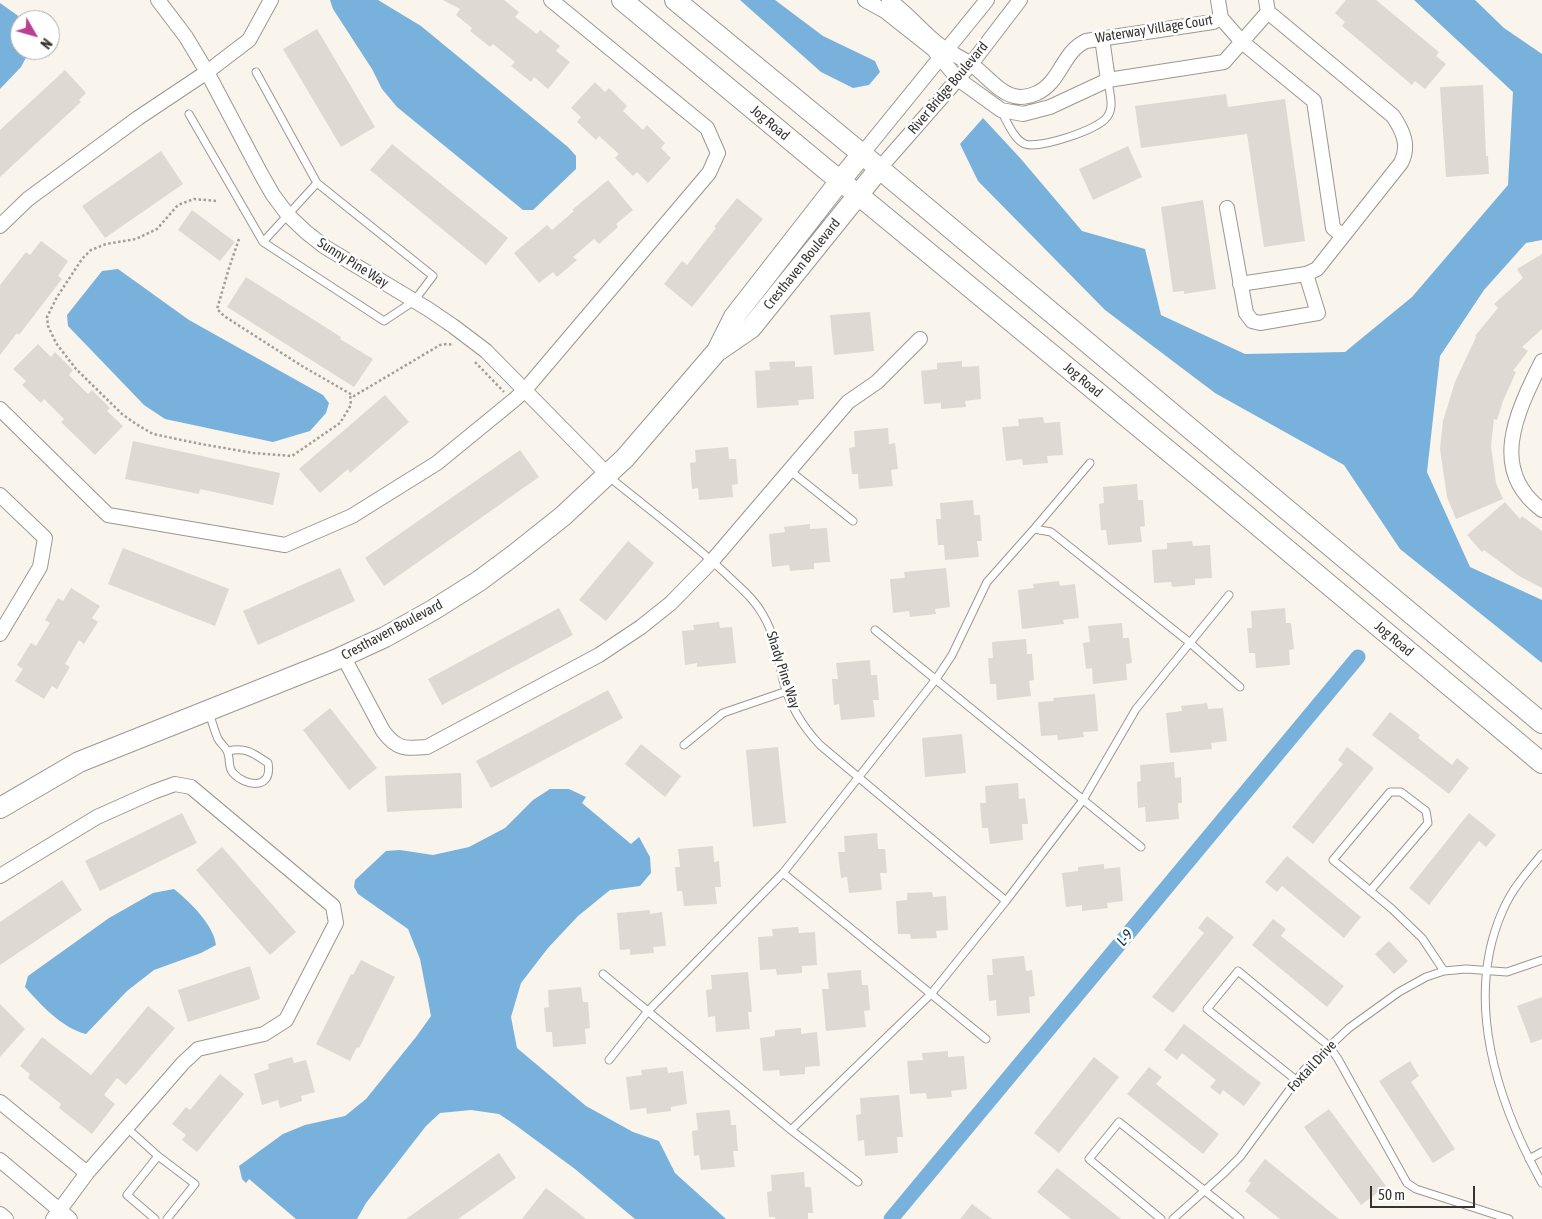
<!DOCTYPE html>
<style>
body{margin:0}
#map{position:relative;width:1542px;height:1219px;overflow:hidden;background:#f9f4ec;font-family:"Asap Condensed",sans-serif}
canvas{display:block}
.north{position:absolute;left:10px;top:10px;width:50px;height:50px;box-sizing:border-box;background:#fff;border:1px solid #afaead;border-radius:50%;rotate:128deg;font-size:14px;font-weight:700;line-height:20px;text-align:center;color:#363431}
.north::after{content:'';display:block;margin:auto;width:18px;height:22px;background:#b83f93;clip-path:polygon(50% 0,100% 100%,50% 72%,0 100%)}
.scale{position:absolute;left:1370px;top:1186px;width:105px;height:22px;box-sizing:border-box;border:2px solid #363431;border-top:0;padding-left:6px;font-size:15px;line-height:18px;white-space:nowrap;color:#363431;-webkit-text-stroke:4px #fff;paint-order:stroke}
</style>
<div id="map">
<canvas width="1542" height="1219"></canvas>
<div class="north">N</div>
<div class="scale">50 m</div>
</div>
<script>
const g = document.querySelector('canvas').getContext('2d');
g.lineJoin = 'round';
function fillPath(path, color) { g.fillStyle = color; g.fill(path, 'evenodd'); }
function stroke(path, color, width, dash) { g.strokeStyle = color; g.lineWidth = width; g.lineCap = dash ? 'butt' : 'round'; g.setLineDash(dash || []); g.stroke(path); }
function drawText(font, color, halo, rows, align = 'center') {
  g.font = font + ' "Asap Condensed",sans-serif'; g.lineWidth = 5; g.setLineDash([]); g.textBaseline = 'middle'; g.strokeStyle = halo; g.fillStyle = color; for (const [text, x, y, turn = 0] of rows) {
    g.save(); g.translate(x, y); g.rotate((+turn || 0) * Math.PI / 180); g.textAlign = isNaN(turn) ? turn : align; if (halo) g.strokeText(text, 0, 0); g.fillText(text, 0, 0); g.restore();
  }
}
fillPath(new Path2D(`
 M330 0H378L421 26 568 147 576 156V169L533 210H523L397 107 382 89 372 69 333 9Z
 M740 0H775L823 36 875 61 880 72 869 85 853 88 821 72Z
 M1414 0H1475L1504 28 1542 54V240L1526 243 1484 290 1440 356 1427 472 1470 567 1542 600V663L1400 549 1344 465 1215 393 1105 310 978 181 960 144 983 118 1021 159 1082 231 1145 249 1161 315 1245 354 1345 352 1412 297 1508 185 1513 92Z
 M0 3 17 15 21 20 20 50H30L21 67 0 89Z
 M118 269 189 320 323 395 329 403 326 413 310 431 273 442 165 419 144 405 68 326 67 315 102 271Z
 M550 789H569L586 797 582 803 631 844 639 837 650 857 651 873 640 886 610 890 578 916 548 948 521 983 511 1017 517 1048 586 1106 633 1132 659 1141 675 1173 726 1219H635L575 1169 514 1124 499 1114 471 1110 440 1113 426 1126 366 1203 357 1219H296L249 1179 246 1183 242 1179 239 1166 283 1134 305 1125 345 1116 366 1099 416 1037 431 1016 420 959 408 929 358 894 354 887 355 880 386 851 400 850 433 855 469 847 505 828 533 800Z
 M174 889C189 901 214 925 216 945L201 953 154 970 127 991 86 1034C62 1028 41 1005 25 987L28 976 109 918 153 893Z`), '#79b1dd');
stroke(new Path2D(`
 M891 1219 1358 657`), '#79b1dd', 15);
fillPath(new Path2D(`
 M443 0H504L519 12 515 17 537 34 540 30 560 46 556 51 570 62 548 89 534 77 531 82 511 66 515 62 493 44 490 47 470 31 472 28 456 15 460 9Z
 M1346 0H1376L1439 52 1436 56 1446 64 1425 89 1415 81 1412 85 1342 26 1345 22 1335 13Z
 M317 29 375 127 341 147 283 49Z
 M65 70 86 93 79 100 81 102 0 177V130Z
 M595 82 605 92 609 88 627 106 623 111 643 130 647 125 665 143 661 148 671 158 648 183 637 172 633 176 615 158 619 154 599 136 596 140 577 122 581 117 571 108Z
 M1483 85 1486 156H1488L1489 174 1446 177 1440 87Z
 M1226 94 1228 107 1285 99 1305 241 1264 247 1247 134 1141 148 1135 106Z
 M392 144 508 238 486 265 370 170Z
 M1128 146 1142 177 1093 200 1079 169Z
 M161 151 183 184 105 238 82 206Z
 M608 180 633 210 616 224 618 227 599 244 594 239 573 257 577 260 557 277 553 272 539 283 514 253 547 225 552 230 574 211 572 210Z
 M737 198 763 219 692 307 664 284 682 261 687 265 716 228 714 227Z
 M1203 200 1216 289 1184 294V291L1173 292 1161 207Z
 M192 210 235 242 220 261 178 230Z
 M41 241 68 261 58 276 62 279 19 335 17 333 0 355V285L26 252 30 255Z
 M1542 254V329L1522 347 1528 351 1513 371 1516 372 1503 401 1497 420 1494 419 1491 446 1496 483 1503 499 1456 519 1447 497 1440 449 1443 421 1455 382 1476 337 1475 336 1498 308 1494 304 1523 278 1517 269Z
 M246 277 341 337 340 339 373 359 354 387 227 307Z
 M870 312 874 351 834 355 830 315Z
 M38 344 51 357 55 352 73 370 69 375 88 394 92 390 110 408 107 411 123 426 95 455 61 422 64 419 44 399 41 403 22 385 26 381 13 369Z
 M795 361V367L812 366 814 399 798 400 799 405 757 408 755 371 770 370 769 362Z
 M962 361V367L979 366 981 399 965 401 966 407 941 409V403L924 404 921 371 937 369V363Z
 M385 395 409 422 350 473 348 469 320 493 299 469Z
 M1043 417 1044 423 1060 422 1063 455 1047 456 1048 463 1023 465 1022 459 1006 461 1002 427 1019 426 1018 419Z
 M888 428 889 444 895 443 898 469 891 470 893 486 859 489 858 474H852L849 448 855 447 854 431Z
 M133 441 280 473 273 505 200 489 199 494 125 479Z
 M728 447 729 459H736L738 484 732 485 733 497 699 500 698 488 692 489 690 463 696 462 695 450Z
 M520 450 539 477 384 586 365 558Z
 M1137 484 1138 500H1143L1145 526 1140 527 1142 542 1108 545 1106 530H1101L1099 504 1104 503 1103 487Z
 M973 500 974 515H980L982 541H977L979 557 945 560 944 545H938L936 519H941L940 503Z
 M1505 502 1520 519 1522 516 1542 531V588L1519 576 1484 550 1482 552 1467 535Z
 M810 524V529L827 528 830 562 814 563V569L790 571 789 565 772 567 769 534 785 532 784 527Z
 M628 541 654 563 606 621 579 600Z
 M1192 541 1193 546 1210 545 1212 578 1195 579V585L1172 587 1171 582 1154 583 1152 550 1167 549V543Z
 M123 548 229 589 215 626 108 584Z
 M340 568 355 601 258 645 243 611Z
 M946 568 950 607 935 609 936 614 910 617 909 611 893 613 890 579 905 578 904 572Z
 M1059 581 1060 586 1075 584 1079 618 1063 620 1064 624 1022 629 1018 590 1034 588 1033 584Z
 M71 588 100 606 92 618 98 622 84 644 79 640 65 664 70 667 57 689 52 686 44 699 15 681 23 669 17 665 31 643 36 646 50 623 45 620 58 598 63 601Z
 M559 608 573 635 442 705 428 679Z
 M1285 608 1286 623H1291L1294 649 1289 650 1290 665 1256 668 1255 653H1249L1247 628H1252L1251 611Z
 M719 622 720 628 732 627 736 663 697 667V663L685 665 682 631 694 630 693 625Z
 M1122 623 1123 638H1129L1132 663 1126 664 1127 680 1093 684 1092 668 1086 669 1083 643 1090 642 1088 626Z
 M1026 639 1027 654H1032L1034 680 1029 681 1031 696 997 700 996 684H990L988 658H993L992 642Z
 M870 660 871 675H877L879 700H873L875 717 841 720 839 704 834 705 832 679H838L836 663Z
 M608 690 623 718 491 788 476 761Z
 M1095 694 1098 731 1083 732 1084 737 1058 740 1057 735 1041 736 1038 702 1054 701 1053 698Z
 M1207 703 1208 709 1223 708 1227 741 1211 743 1212 749 1170 753 1166 713 1182 711 1181 706Z
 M330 708 377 768 349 790 303 730Z
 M1390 712 1420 735 1418 738 1452 765 1457 758 1469 768 1449 794 1372 735Z
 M962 734 966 773 925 777 922 738Z
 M641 744 681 776 665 797 625 764Z
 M778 747 786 823 753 827 746 750Z
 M1347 747 1374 768 1313 844 1292 827 1343 764 1338 760Z
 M1174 762 1175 778 1181 777 1182 803H1178L1179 819 1146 822 1145 807 1138 808 1137 782 1141 781 1140 765Z
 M461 773 462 808 387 812 385 776Z
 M1018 783 1019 799 1025 798 1028 824H1022L1023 840 990 844 988 828H982L980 803H986L985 786Z
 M182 813 197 843 100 891 85 861Z
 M1469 813 1496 835 1486 847 1479 841 1429 905 1409 888Z
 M877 833 878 849H885L887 873H880L882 890 849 893 847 877 841 878 838 852H845L844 836Z
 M713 846 714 862 719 861 721 887H715L717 904 684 906 682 891H677L675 867H680L678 849Z
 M222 847 296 932 270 955 196 870Z
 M1287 856 1361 917 1344 938 1282 886 1277 892 1265 882Z
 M1104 864V869L1120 867 1123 901 1107 903 1108 908 1082 911V905L1066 907 1062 873 1078 871V867Z
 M62 880 82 910 0 965V922Z
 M932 892 933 897 946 896 948 930 936 931 937 938 911 939 910 934H898L896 901 907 900V893Z
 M650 910V914L662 912 666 946 653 947 654 953 630 955V949L620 950 617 913Z
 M1207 916 1234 937 1173 1013 1152 997 1204 933 1198 928Z
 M1273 919 1286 929 1281 936 1344 986 1327 1007 1252 945Z
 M798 927 799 933 815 932 817 965 802 966V973L777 975 776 969 760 970 758 937 773 936 772 929Z
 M1389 941 1408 961 1394 974 1375 954Z
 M1024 956 1026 971 1032 970 1035 996 1029 997 1030 1013 997 1016 996 1000 989 1001 987 975H993L992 959Z
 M361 960 395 977 359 1048 357 1047 350 1061 316 1044 351 974 353 975Z
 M250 966 260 999 188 1022 178 990Z
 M861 970 862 985H868L870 1010 864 1011 866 1027 826 1031 822 989H829L827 973Z
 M748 972 752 1012H748L750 1029 716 1032 715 1016 708 1017 706 990 712 989 711 975Z
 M581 987 583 1002H588L590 1028 585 1029 586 1044 553 1047 552 1032H546L544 1008 549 1007 548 990Z
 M1542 997V1039L1531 1043 1517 1006Z
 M0 1004 25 1029 0 1057Z
 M148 1006 175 1028 126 1085 117 1078 104 1095 115 1104 92 1134 59 1108 61 1104 28 1078 30 1074 20 1066 42 1037 91 1075Z
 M1184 1024 1261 1083 1244 1106 1223 1090 1220 1095 1210 1087 1216 1080 1182 1053 1177 1060 1164 1050Z
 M801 1028V1034L817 1032 820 1066 805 1067V1074L780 1076 779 1070 763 1071 760 1038 775 1036V1030Z
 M948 1051V1057L964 1056 967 1089 951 1091 952 1097 927 1099 926 1093 910 1094 907 1061 923 1060 922 1053Z
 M292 1057 294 1063 306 1060 315 1092 301 1096 302 1101 280 1108 278 1100 262 1105 254 1074 269 1069 268 1064Z
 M1094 1057 1119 1077 1059 1153 1034 1133Z
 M1410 1061 1419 1076 1411 1082 1455 1149 1433 1163 1379 1081Z
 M667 1067 668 1073 683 1071 687 1104 671 1107V1111L647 1114 646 1108 630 1110 626 1077 642 1075 641 1070Z
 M1149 1067 1162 1077 1156 1084 1219 1134 1203 1154 1127 1094Z
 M220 1074 244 1094 197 1152 182 1140 186 1135 172 1124 186 1107 190 1110Z
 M899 1095 903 1137H897L898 1153 865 1156 864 1140 858 1141 856 1115 861 1114 860 1098Z
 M1329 1109 1386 1186 1361 1205 1304 1127Z
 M730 1110 731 1125H736L738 1151H733L735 1167 701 1170 699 1155 694 1156 692 1131 698 1130 696 1113Z
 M499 1153 516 1178 458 1219H406Z
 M1265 1159 1339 1219H1280L1266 1208 1245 1191 1251 1183 1248 1181Z
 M1057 1168 1121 1219H1071L1037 1192Z
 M804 1172 805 1187H811L813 1213H808V1219H775V1217H769L767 1192 772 1191 771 1175Z
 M546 1188 558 1197 586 1219H522Z
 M972 1204 992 1219H960Z`), '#dfd9d3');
const lane = new Path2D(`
 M1001 111C1007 121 1014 140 1025 144 1039 149 1098 130 1107 117 1115 107 1109 92 1108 80
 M189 114 263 242 384 321 414 301 433 276 317 183 256 72
 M263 242 317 183
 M789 470 853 521
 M608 476C647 508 688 538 725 573 738 586 754 598 763 615 775 635 778 657 783 680 789 704 803 727 820 745L1006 901
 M1034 529 1090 463
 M875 630 1141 847
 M209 713C212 721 214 730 218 739 220 743 225 746 227 751 231 758 227 766 233 773 246 787 273 790 268 763 253 753 246 747 228 751
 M684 745 723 713 787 691
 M1542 854C1527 872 1512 889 1503 910 1463 999 1497 1102 1542 1183
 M783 873 931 994 791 1130
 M1370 891 1428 823 1426 811 1401 792H1390L1333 860 1392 909 1422 938 1444 971
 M603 974 791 1130 858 1182
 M986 1039 931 994 1006 901 1083 800 1136 709 1229 595
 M609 1060 648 1011 783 873 936 679 952 655 987 582 1034 529 1051 532 1189 642 1240 687
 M1296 1080 1207 1009 1238 971 1329 1046 1338 1059 1407 1183 1416 1189 1509 1219
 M127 1128 158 1156 195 1184 167 1219
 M1529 1159 1542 1152
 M155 1219 127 1195 158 1156
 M1161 1219 1089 1159 1119 1122 1240 1219
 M1173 1219 1223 1174 1240 1157 1304 1070 1349 1028 1399 992 1426 977 1444 971 1466 969 1507 972 1542 960`);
const street = new Path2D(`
 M158 0 186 37 207 72 261 174 273 195 288 215 306 232 325 247 428 309 453 326 486 351 608 475
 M865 0 885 11 933 49 958 79 1001 110 1023 114 1050 107 1108 80 1224 62 1268 12 1266 0
 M889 0C907 13 921 30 938 44 948 52 960 57 971 64 985 74 998 92 1014 96 1021 98 1030 96 1037 93 1061 82 1062 52 1086 41L1213 22 1221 18
 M1218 0 1221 18 1242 42 1314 101 1333 228 1343 236
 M1102 38 1108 80
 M862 154 987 0
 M879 169 971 64 1020 0
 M1227 208 1246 313 1252 321 1260 323 1318 313 1306 274
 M0 226 28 199 138 118 207 72 249 40 271 0
 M1240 284 1306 274 1317 269 1401 163C1410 146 1403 131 1393 116L1268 12
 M1542 361C1518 410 1487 469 1542 510
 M0 409 108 515 285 545 352 516 437 463 514 400 524 391 709 173 718 153 707 128 551 0
 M0 495 45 538 40 567 0 634
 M343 656 383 731C397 750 406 749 427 747L599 655 641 627 671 603 712 561 848 402 877 382 920 339
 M0 876 97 817 153 792 175 784 191 787 333 906 336 923 286 1020 264 1034 198 1049 183 1063 87 1173 53 1219
 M0 1102 87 1173
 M0 1160 70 1219
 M0 1214 6 1219`);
const secondary = new Path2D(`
 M622 0 823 167 873 207 1218 492 1542 763
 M675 0 862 154 1542 723
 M719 350 751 328 879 169
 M0 808 79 762 335 660 385 637 433 610 479 581 514 555 563 516 625 458 717 351 734 317 840 181 862 154`);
stroke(lane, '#9c9791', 9);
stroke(street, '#9c9791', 16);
stroke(secondary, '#9c9791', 22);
stroke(new Path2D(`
 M216 201 194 199 178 205 157 229 136 239 106 244 91 250 82 259 57 297 47 317 48 326 56 343 76 369 122 414 136 424 153 434 201 444 253 453 292 456 340 423 351 405 350 394
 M239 239 229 268 217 309 224 316 302 366 354 396 440 345 447 344 454 345
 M475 362 504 392`), '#a29e98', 2.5, [2.5, 2.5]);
stroke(lane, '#fff', 7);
stroke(street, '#fff', 14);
stroke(secondary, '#fff', 20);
drawText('14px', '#363431', '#fff', [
 ["Waterway Village Court",1154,29,-9],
 ["River Bridge Boulevard",948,88,-50],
 ["Jog Road",770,123,40],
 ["Sunny Pine Way",353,263,32],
 ["Cresthaven Boulevard",802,264,-51],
 ["Jog Road",1083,380,40],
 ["Cresthaven Boulevard",392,630,-28],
 ["Jog Road",1394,639,40],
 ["Shady Pine Way",783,670,72],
 ["Foxtail Drive",1312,1066,-47]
]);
drawText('italic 15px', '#02314d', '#fff', [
 ["L-9",1125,938,-50]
]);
</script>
